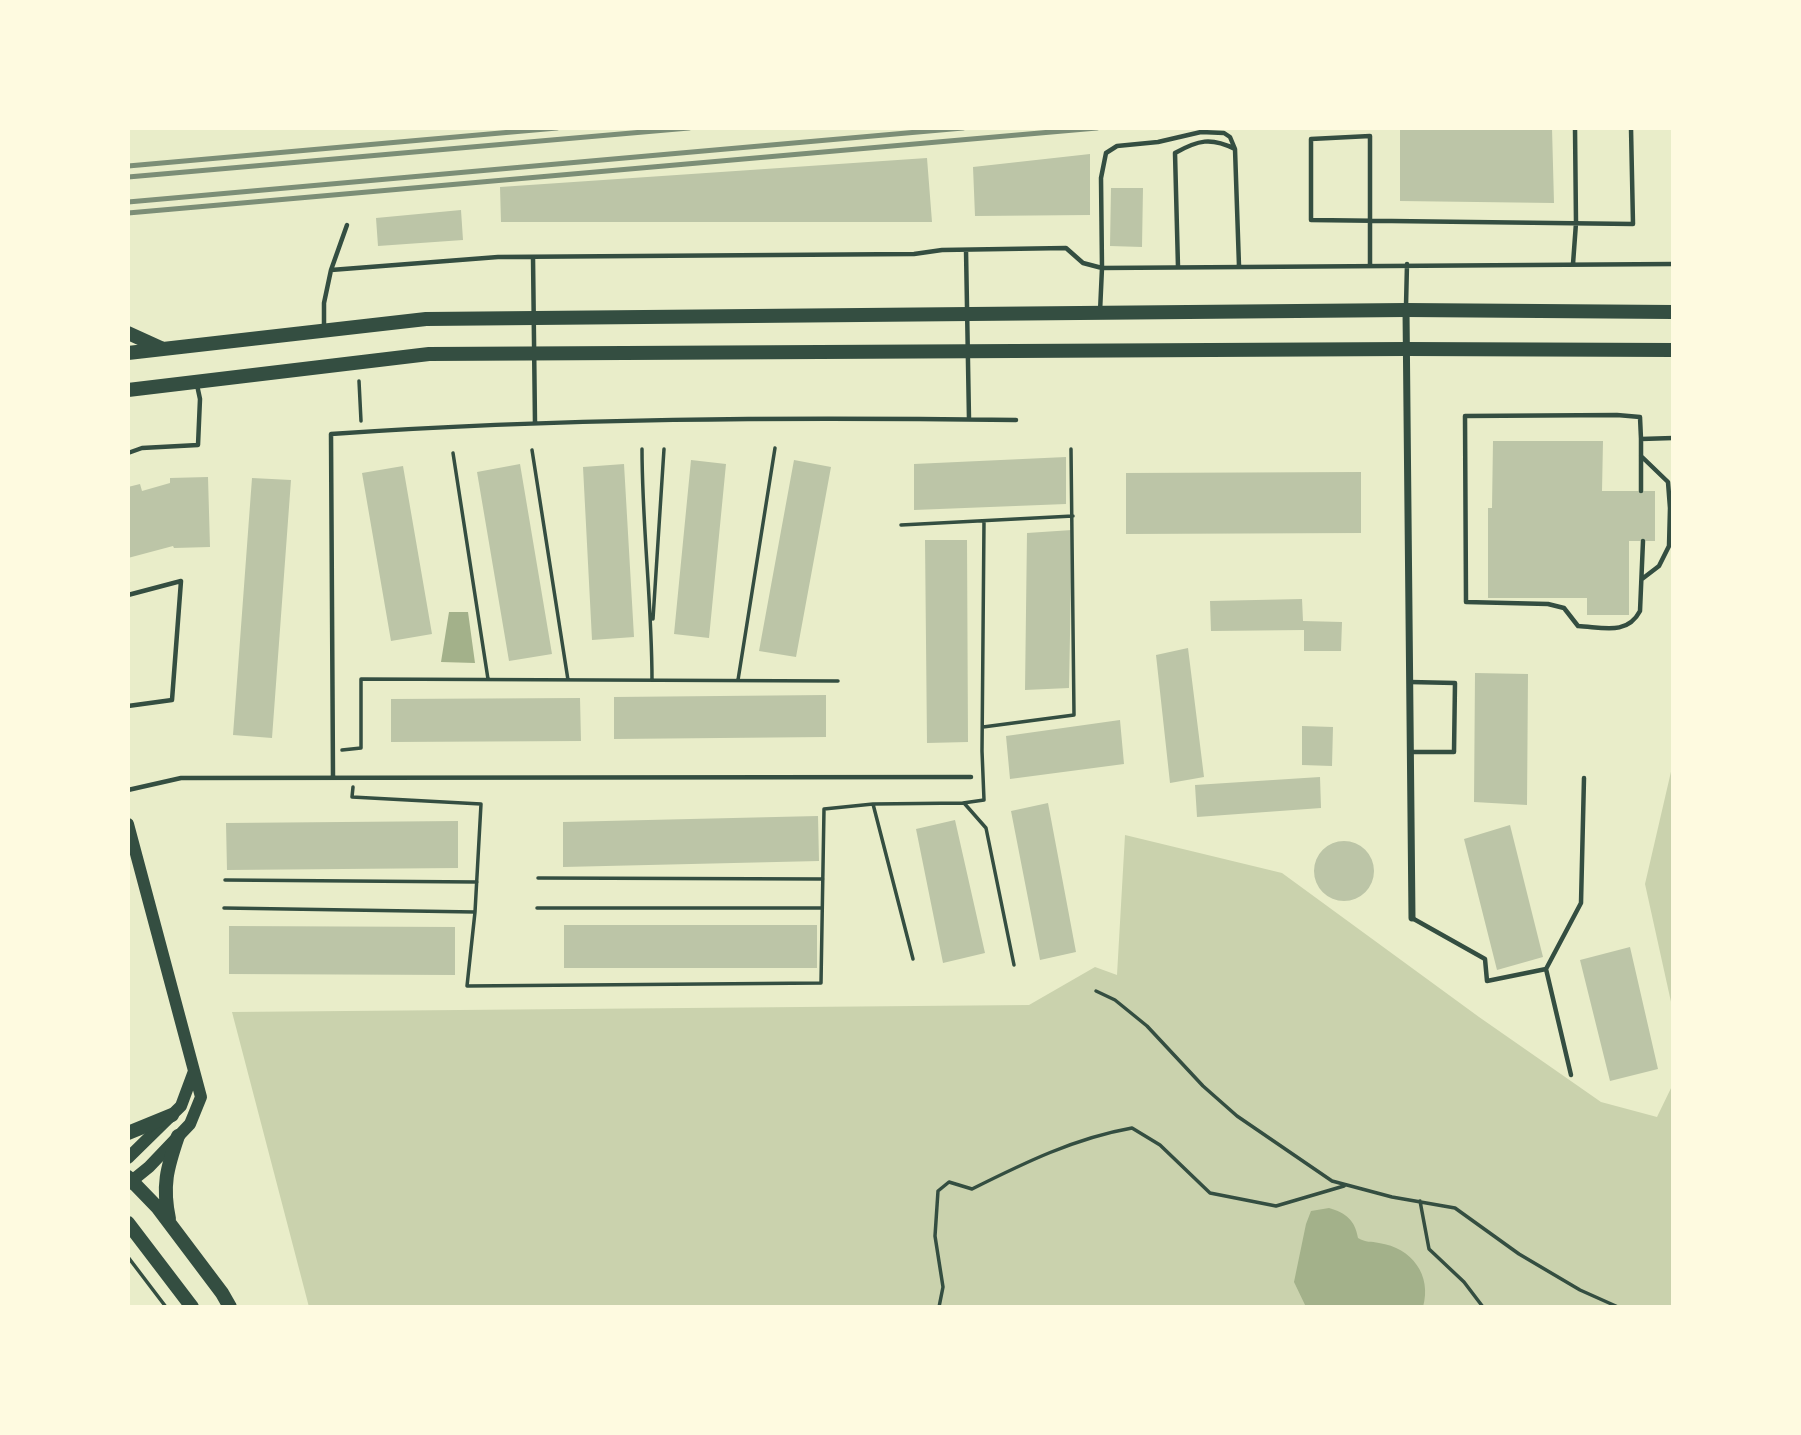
<!DOCTYPE html>
<style>
body{margin:0}
#map{position:relative;width:1801px;height:1435px;overflow:hidden;background:#e9edc9;font-family:Mulish,sans-serif}
canvas{display:block}
.frame{position:absolute;inset:0;border:130px solid #fefae0;pointer-events:none}
</style>
<div id="map">
<canvas width="1801" height="1435"></canvas>
<div class="frame"></div>
</div>
<script>
const g = document.querySelector('canvas').getContext('2d');
g.lineJoin = 'round';
function fillPath(path, color) { g.fillStyle = color; g.fill(path, 'evenodd'); }
function stroke(path, color, width, dash) { g.strokeStyle = color; g.lineWidth = width; g.lineCap = dash ? 'butt' : 'round'; g.setLineDash(dash || []); g.stroke(path); }
fillPath(new Path2D(`
 M1673 763V1011L1645 884Z
 M1125 835 1282 873 1479 1017 1601 1102 1657 1117 1673 1084V1307H309L232 1012 1029 1005 1095 967 1117 975Z`), '#cad2ad');
fillPath(new Path2D(`
 M449 612H468L475 663 441 662Z
 M1329 1208C1346 1213 1355 1220 1358 1238 1366 1243 1371 1241 1379 1243 1412 1248 1432 1275 1423 1307H1306L1294 1282 1306 1224 1311 1211Z`), '#a3b18a');
fillPath(new Path2D(`
 M1552 128 1554 203 1400 201V129Z
 M1090 154V215L975 216 973 167Z
 M927 158 932 222H501L500 187Z
 M1111 188H1143L1142 247 1110 246Z
 M461 210 463 240 378 246 376 218Z
 M1493 441H1603L1602 491H1655V541H1629V615H1587V598H1488V508H1492Z
 M1066 457V504L914 510V464Z
 M691 460 726 464 709 638 674 634Z
 M794 460 831 467 796 657 759 651Z
 M520 464 552 654 509 661 477 472Z
 M624 464 634 637 592 640 583 467Z
 M403 466 432 634 391 641 362 473Z
 M1361 472V533L1126 534V473Z
 M208 477 210 547 174 548 173 546 128 558V487L140 484 142 491 170 483V478Z
 M252 478 291 480 272 738 233 735Z
 M1072 530 1069 688 1025 690 1027 533Z
 M925 540H967L968 742 927 743Z
 M1302 599 1303 621 1342 622 1341 651H1304V630L1211 631 1210 601Z
 M1188 648 1204 777 1170 783 1156 655Z
 M1475 673 1528 674 1527 805 1474 802Z
 M826 695V737L614 739V697Z
 M580 698 581 741 391 742V699Z
 M1120 720 1124 764 1010 779 1006 736Z
 M1302 726 1333 727 1332 766 1302 765Z
 M1320 777 1321 808 1197 817 1195 785Z
 M1048 803 1076 952 1040 960 1011 811Z
 M818 816 819 861 563 867V822Z
 M955 820 985 953 943 963 916 829Z
 M458 821V868L227 870 226 823Z
 M1510 825 1543 957 1497 970 1464 839Z
 M1314 871a30 30 0 1 1 60 0a30 30 0 1 1-60 0Z
 M564 925H817V968H564Z
 M229 926 455 927V975L229 974Z
 M1630 947 1658 1069 1610 1081 1580 960Z`), '#bcc5a7');
stroke(new Path2D(`
 M359 381 361 421
 M642 449C642 526 652 603 652 680
 M532 450 568 680
 M453 453 488 679
 M901 525 1073 516
 M653 619 664 449
 M738 680 775 448
 M983 727 1074 715 1071 449
 M342 750 361 748V679L838 681
 M963 803 984 800 982 751 984 521
 M873 804 964 803 986 828 1014 965
 M538 878 823 879
 M225 880 477 882
 M224 908 475 912 481 804 352 797 353 787
 M537 908H822
 M475 912 467 986 821 983 824 809 873 804 913 959
 M1096 991 1115 1000 1147 1026 1203 1086 1237 1116 1332 1181 1392 1197 1455 1208 1519 1254 1580 1290 1618 1307
 M1420 1201 1429 1249 1464 1282 1483 1307
 M128 1257 166 1307
 M939 1307 943 1287 935 1236 938 1191 949 1182 972 1189C1024 1163 1075 1138 1132 1128L1160 1145 1210 1193 1276 1206 1344 1186`), '#344e41', 3.5);
stroke(new Path2D(`
 M966 250 969 419
 M533 257 535 423
 M1573 264 1576 223 1575 128
 M1370 265V136L1311 139V220L1633 224 1631 128
 M1178 267 1175 153C1198 140 1211 137 1235 149L1239 266
 M331 270 347 225
 M1406 306 1407 264
 M1100 312 1102 268 1673 264
 M324 329V303L331 270 498 257 914 254 942 250 1066 248 1083 263 1102 268 1101 178 1106 153 1117 146 1158 142 1201 132 1224 133 1230 137 1235 149
 M1641 439 1640 417 1617 415 1465 416 1466 602 1548 604 1564 608 1578 626C1602 627 1627 636 1640 611L1643 541
 M128 453 142 448 198 445 200 399 197 385
 M1641 456 1668 482 1670 508 1669 546 1659 566 1642 579
 M1641 491V439L1673 438
 M128 595 181 581 172 700 128 706
 M1410 752H1454L1455 683 1410 682
 M333 778 331 434C559 418 787 417 1016 420
 M128 790 181 778 971 777
 M1412 918 1485 959 1487 981 1546 969 1571 1075
 M1546 969 1581 903 1584 778`), '#344e41', 4.5);
stroke(new Path2D(`
 M1406 310 1412 918`), '#344e41', 7);
stroke(new Path2D(`
 M128 824 201 1097 190 1124 149 1167 128 1184
 M128 1158 181 1106 194 1071`), '#344e41', 12);
stroke(new Path2D(`
 M128 1133 172 1115
 M128 1177 158 1208 222 1293 230 1307
 M169 1219C162 1186 167 1168 178 1136
 M128 1223 192 1307`), '#344e41', 14);
stroke(new Path2D(`
 M128 333 161 348
 M128 353 426 319 1406 310 1673 312
 M128 390 429 354 1406 349 1673 350`), '#344e41', 14);
stroke(new Path2D(`
 M128 166 557 128
 M128 177 689 128
 M128 202 963 128
 M128 213 1097 128`), '#7c8e77', 5);
</script>
